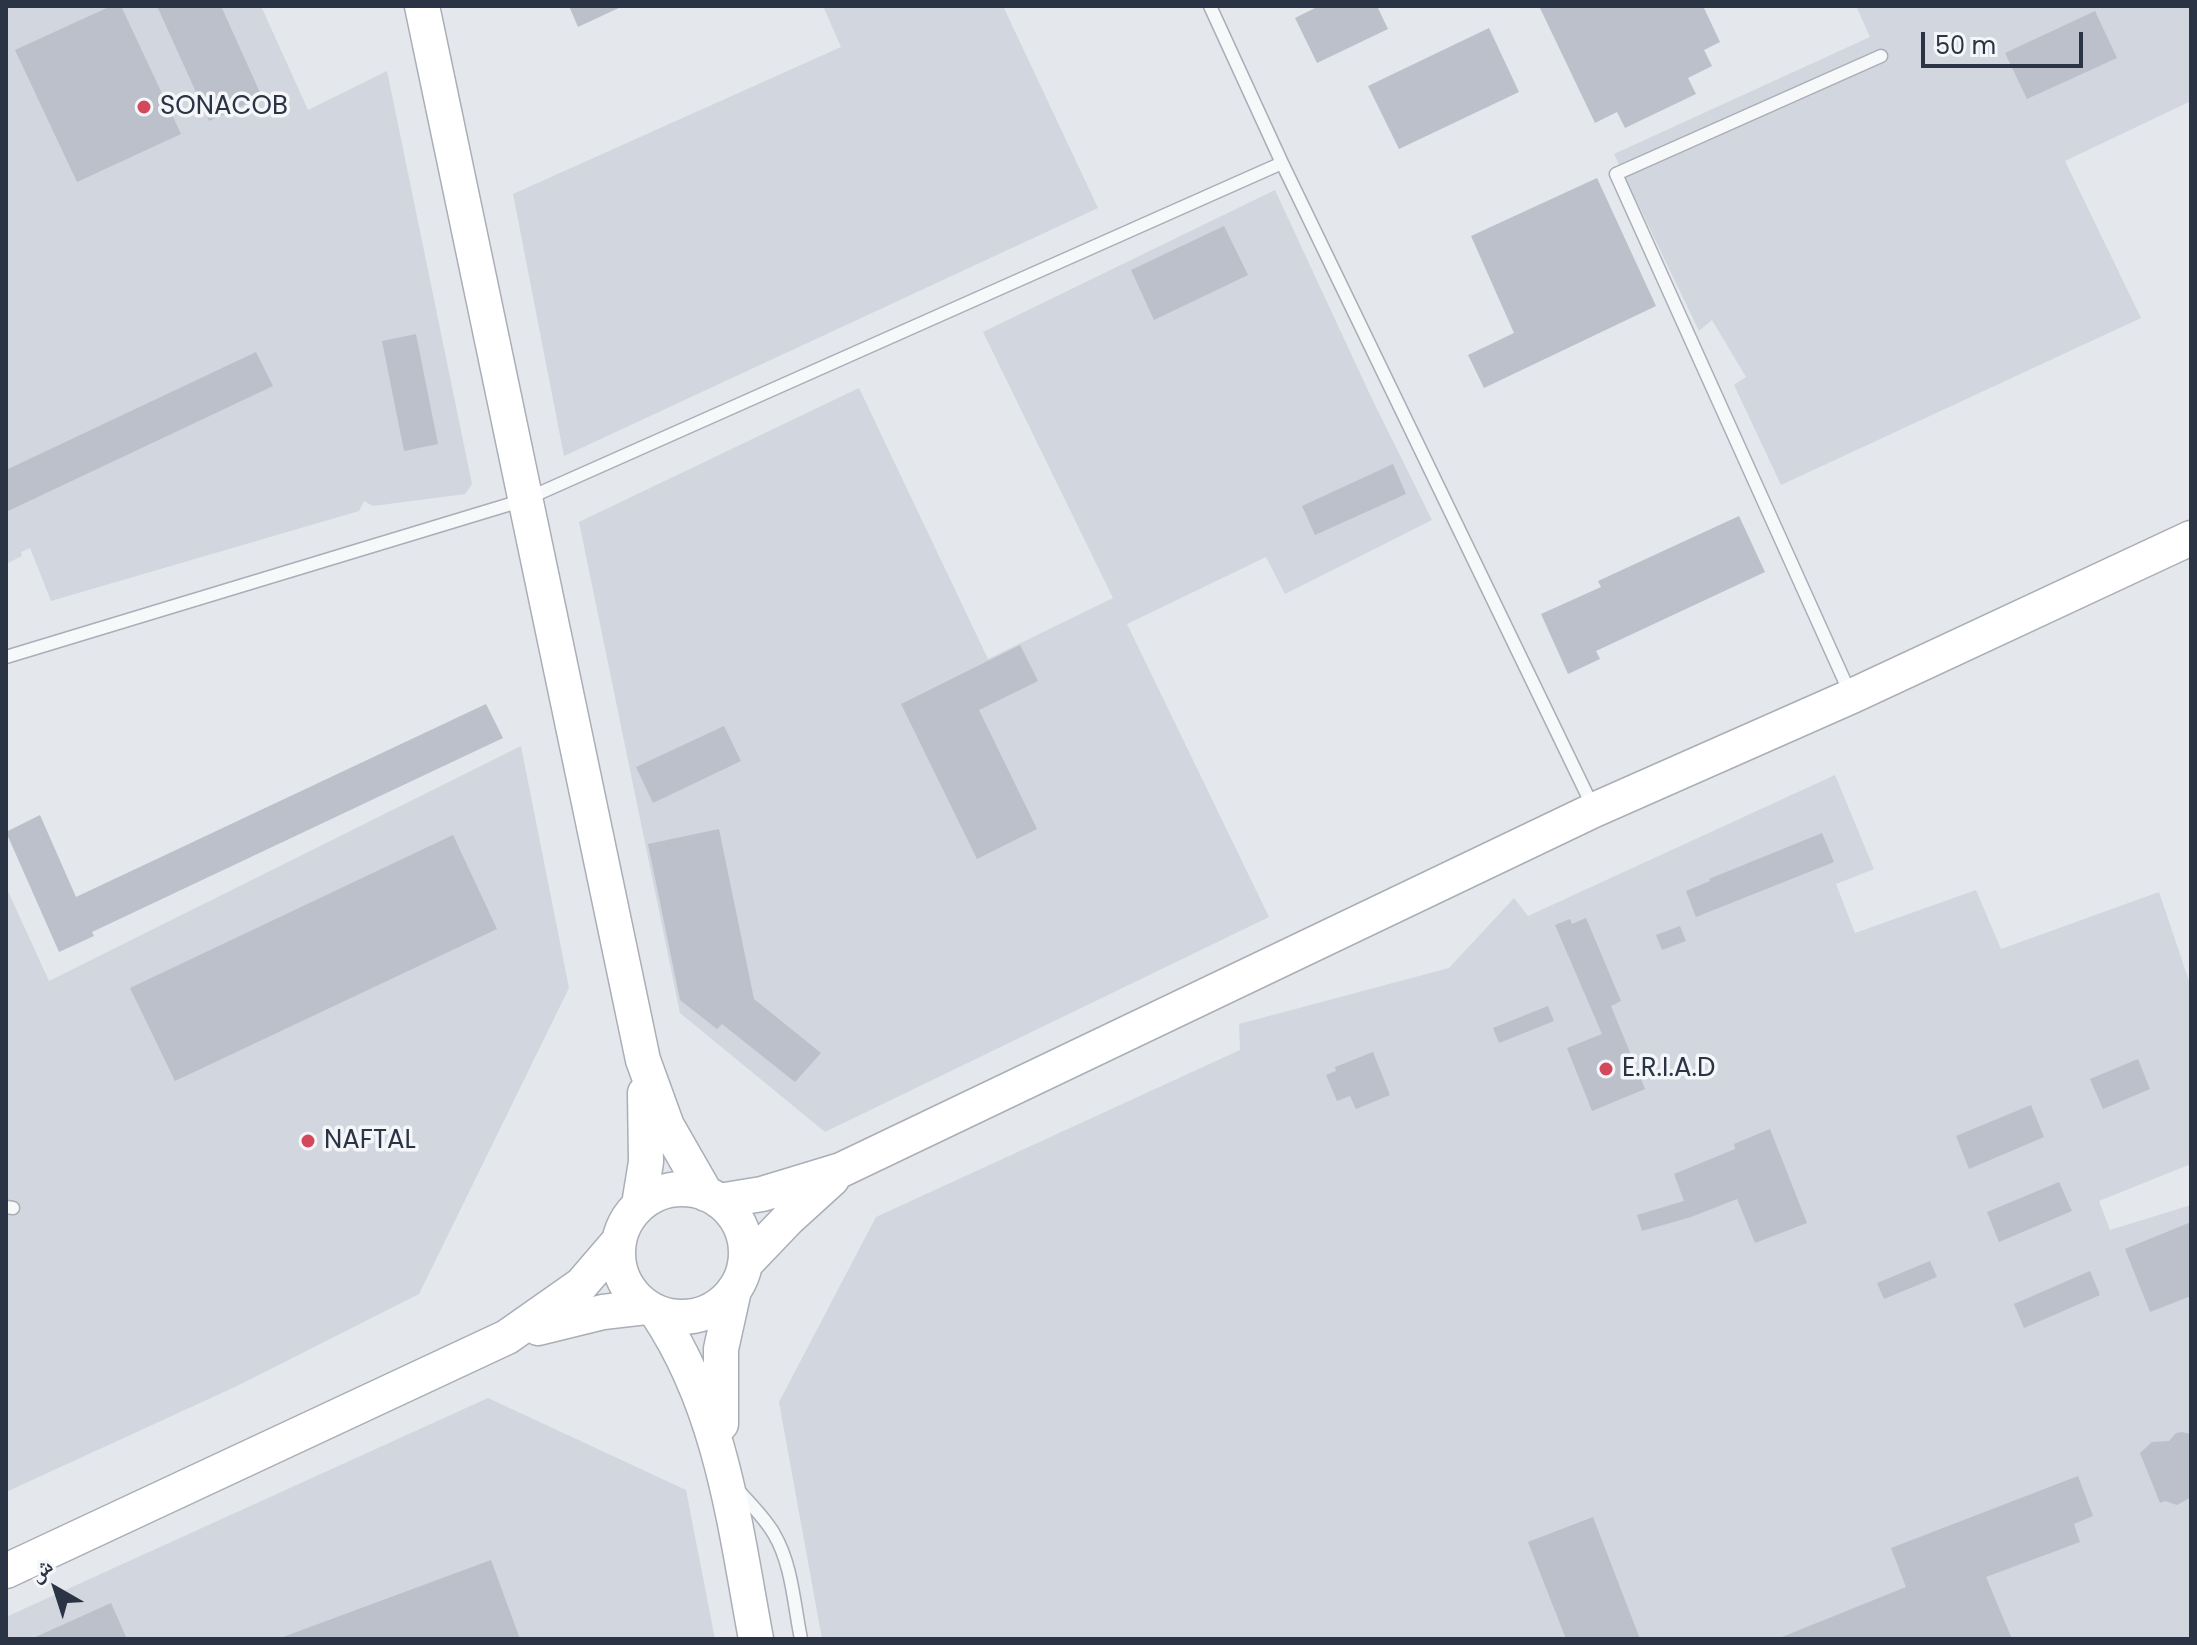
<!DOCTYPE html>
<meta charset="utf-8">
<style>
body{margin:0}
#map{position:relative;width:2197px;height:1645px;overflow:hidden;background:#e4e7ec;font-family:Poppins,"Noto Naskh Arabic",sans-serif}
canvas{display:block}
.frame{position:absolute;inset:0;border:8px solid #2b3445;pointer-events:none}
.north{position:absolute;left:16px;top:1549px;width:80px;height:80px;-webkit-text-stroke:6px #f4f6f9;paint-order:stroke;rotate:321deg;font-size:22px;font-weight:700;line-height:32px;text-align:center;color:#2b3445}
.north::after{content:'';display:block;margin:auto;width:28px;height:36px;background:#2b3445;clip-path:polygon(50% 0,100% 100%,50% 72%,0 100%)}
.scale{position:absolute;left:1921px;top:32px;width:162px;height:36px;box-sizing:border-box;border:4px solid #2b3445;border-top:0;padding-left:10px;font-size:24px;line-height:28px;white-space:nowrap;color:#2b3445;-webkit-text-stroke:6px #f4f6f9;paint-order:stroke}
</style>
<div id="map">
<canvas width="2197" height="1645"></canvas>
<div class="frame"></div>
<div class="north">ش</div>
<div class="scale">50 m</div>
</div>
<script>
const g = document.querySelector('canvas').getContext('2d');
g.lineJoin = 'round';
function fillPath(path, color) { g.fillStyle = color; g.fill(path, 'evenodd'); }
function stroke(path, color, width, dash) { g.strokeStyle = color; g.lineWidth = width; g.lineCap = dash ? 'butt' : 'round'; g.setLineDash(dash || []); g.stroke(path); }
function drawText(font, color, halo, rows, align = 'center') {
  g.font = font + ' Poppins,sans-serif'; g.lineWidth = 7; g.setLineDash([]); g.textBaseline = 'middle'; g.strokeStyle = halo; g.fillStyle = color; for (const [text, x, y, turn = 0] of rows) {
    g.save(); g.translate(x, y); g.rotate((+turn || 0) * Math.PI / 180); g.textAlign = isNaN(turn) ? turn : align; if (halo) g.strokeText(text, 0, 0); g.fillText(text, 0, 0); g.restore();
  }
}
fillPath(new Path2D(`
 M6 6H261L308 110 387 71 472 484 465 494 373 506 364 501 359 511 51 601 30 548 21 552 22 556 6 564Z
 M823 6H1003L1098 208 564 456 513 194 841 47Z
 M1856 6H2191V101L2065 161 2141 318 1781 485 1734 385 1746 377 1712 320 1699 331 1614 154 1870 37Z
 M1275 190 1372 399 1432 520 1285 594 1266 557 1127 624 1269 917 825 1132 680 1013 579 522 859 388 988 659 1113 598 983 332Z
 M521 746 569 988 419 1294 237 1386 6 1492V887L49 981Z
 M1835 775 1874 869 1836 884 1855 933 1976 890 2001 949 2159 892 2191 987V1164L2099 1201 2110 1230 2191 1205V1639H822L779 1402 876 1217 1240 1050 1239 1024 1449 968 1514 898 1528 916Z
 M488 1398 686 1490 715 1639H6V1617Z`), '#d2d6de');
fillPath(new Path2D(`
 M111 6H121L181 134 77 182 15 50Z
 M157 6H221L262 97 209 121Z
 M569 6H623L578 27Z
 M1319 6H1377L1388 29 1317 63 1295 18Z
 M1539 6H1703L1720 42 1704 50 1712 66 1688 78 1696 94 1625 128 1617 112 1595 123Z
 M2095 11 2117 58 2027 99 2005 53Z
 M1489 28 1519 92 1399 149 1368 86Z
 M1597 178 1656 306 1484 388 1468 355 1514 333 1471 236Z
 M1224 226 1248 275 1154 320 1131 270Z
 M416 334 438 444 404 451 382 341Z
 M256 352 273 386 6 512V470Z
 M1393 464 1406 494 1315 535 1302 506Z
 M1739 516 1765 572 1596 651 1600 659 1568 674 1541 614 1601 587 1598 581Z
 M1020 645 1038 681 979 710 1037 829 977 859 901 704Z
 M486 704 503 738 92 932 94 936 59 952 6 832 40 815 76 897Z
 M724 726 741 761 653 803 636 767Z
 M719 829 754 999 821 1053 795 1082 722 1024 717 1029 680 1000 648 844Z
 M1822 833 1834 862 1696 917 1686 891 1710 881 1709 879Z
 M453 835 497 929 175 1081 130 988Z
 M1586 918 1621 1001 1611 1006 1645 1089 1592 1111 1567 1048 1602 1034 1555 925 1570 919 1572 924Z
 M1680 926 1686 941 1662 950 1656 935Z
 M1548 1006 1554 1021 1499 1043 1493 1028Z
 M1373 1052 1390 1095 1356 1109 1350 1096 1337 1101 1326 1075 1336 1071 1335 1067Z
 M2138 1059 2150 1089 2103 1109 2090 1079Z
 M2031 1105 2044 1137 1969 1169 1956 1136Z
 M1770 1129 1807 1223 1755 1243 1737 1199 1691 1217 1642 1231 1637 1215 1684 1201 1674 1174 1735 1149 1734 1144Z
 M2059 1182 2072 1211 1999 1242 1987 1212Z
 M2191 1222V1296L2150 1312 2125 1249Z
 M1930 1261 1937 1277 1884 1299 1877 1283Z
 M2090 1271 2100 1295 2024 1328 2014 1304Z
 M2182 1432 2191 1434V1497L2177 1505 2165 1501 2160 1503 2140 1453 2152 1442 2169 1441 2176 1433Z
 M2078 1476 2093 1516 2074 1524 2080 1542 1986 1577 2012 1639H1777L1906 1587 1891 1548Z
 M1593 1517 1640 1639H1566L1528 1542Z
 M491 1560 520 1639H283V1637Z
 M111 1603 127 1639H31Z`), '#bbc0ca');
const lane = new Path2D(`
 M1210 6 1282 163 1593 807
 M6 657 524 500 1282 163
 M1850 693 1616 174 1881 56
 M6 1207 13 1208
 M738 1490C750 1504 765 1518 774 1534 792 1564 794 1605 801 1639`);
const secondary = new Path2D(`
 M422 6 643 1060 667 1126 706 1194
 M618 1253a64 64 0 1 1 128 0a64 64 0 1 1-128 0Z
 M719 1201 762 1194 841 1170 1594 810 1852 696 2191 538
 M639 1205 646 1162 645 1093
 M745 1264 788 1219 832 1179
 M657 1313C722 1410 735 1526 756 1639
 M538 1328 603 1312 646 1307
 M721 1424V1349L734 1290
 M6 1571 507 1337 581 1285 618 1242`);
stroke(lane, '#a9aeb7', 15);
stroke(secondary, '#a9aeb7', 37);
stroke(lane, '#f7f8fa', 12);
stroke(secondary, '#fff', 34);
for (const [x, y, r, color] of [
 [144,107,8,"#d1495b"],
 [1606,1069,8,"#d1495b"],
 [308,1141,8,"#d1495b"]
]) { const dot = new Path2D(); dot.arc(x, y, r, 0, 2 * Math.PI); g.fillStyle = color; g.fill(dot); stroke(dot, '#f4f6f9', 3); }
drawText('26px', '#2b3445', '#f4f6f9', [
 ["SONACOB",160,107],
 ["E.R.I.A.D",1622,1069],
 ["NAFTAL",324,1141]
], 'left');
</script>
